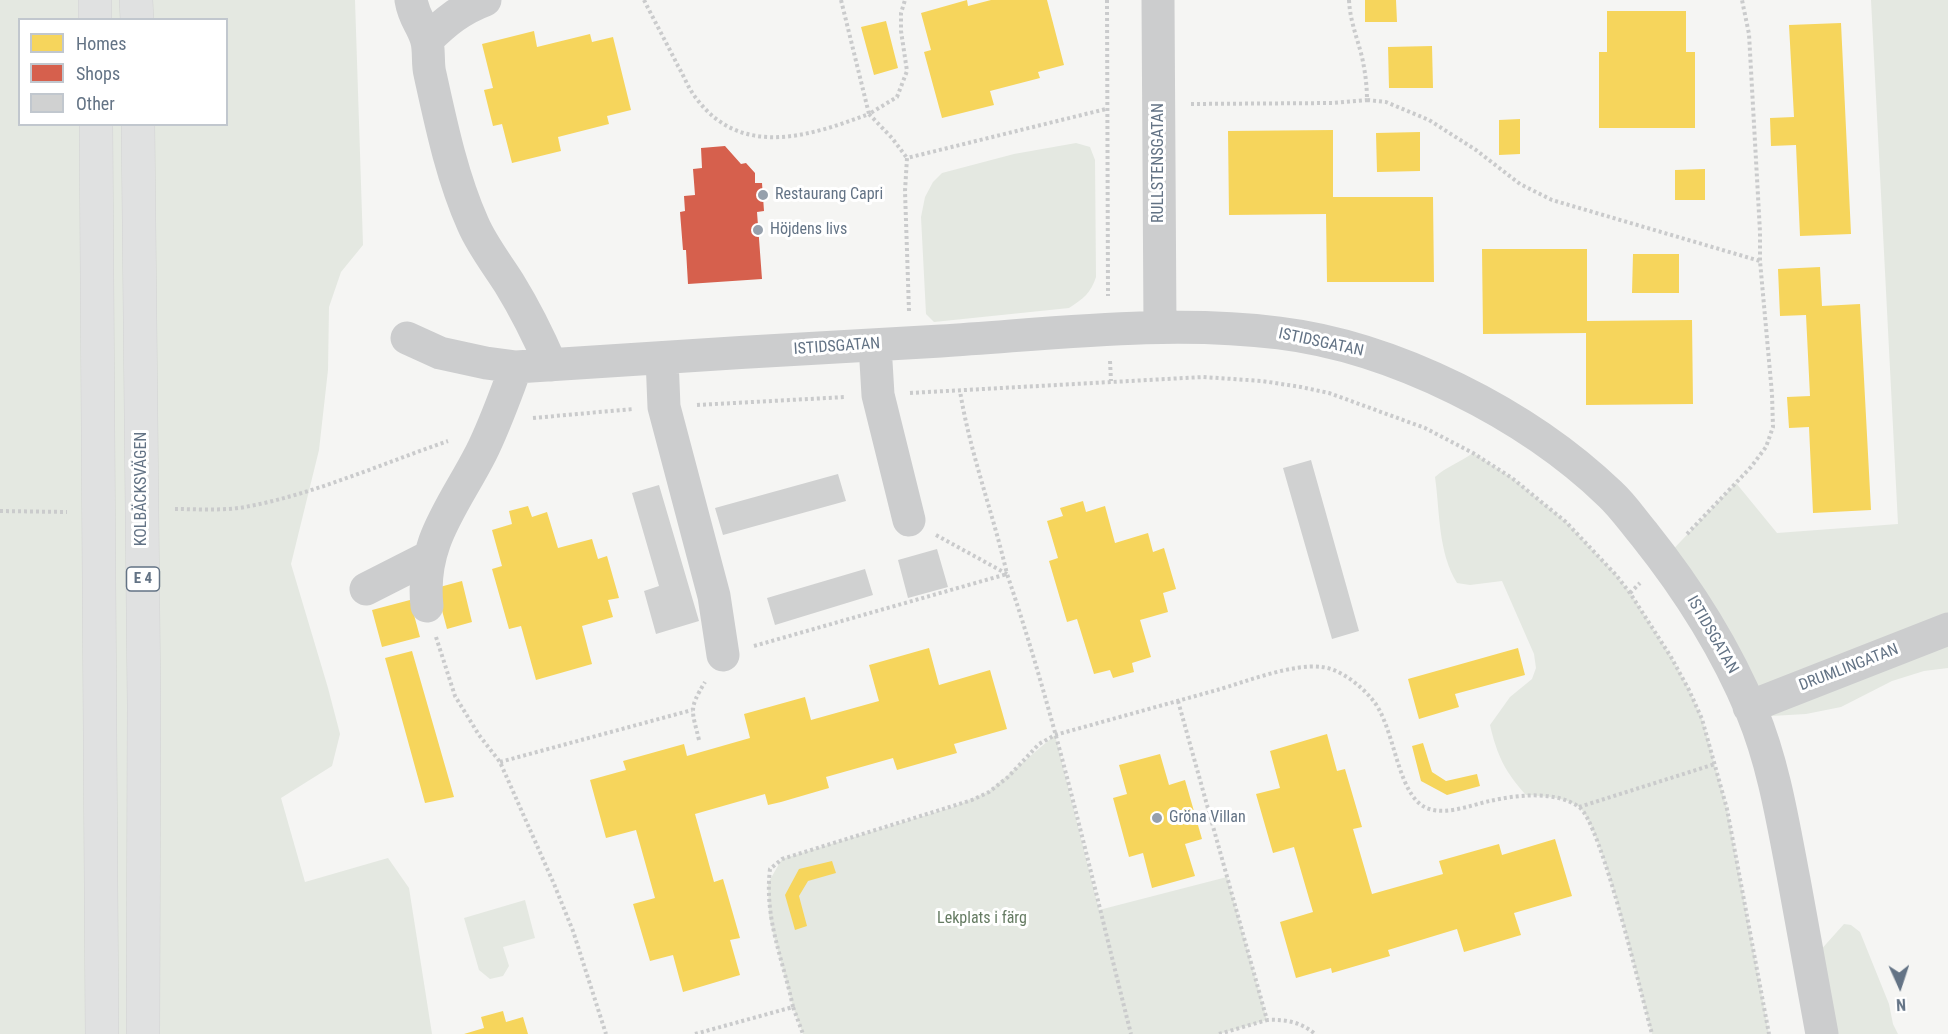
<!DOCTYPE html>
<meta charset="utf-8">
<style>
body{margin:0}
#map{position:relative;width:1948px;height:1034px;overflow:hidden;background:#f5f5f3;font-family:"Roboto Condensed",sans-serif}
canvas{display:block}
.legend{position:absolute;left:18px;top:18px;width:210px;height:108px;box-sizing:border-box;background:#fff;border:2px solid #c1c7ce;margin:0;padding:8px 10px;list-style:none;font-size:18px;color:#637385}
.legend li{display:flex;align-items:center;gap:12px;height:30px}
.legend b{width:30px;border:2px solid #c1c7ce}
.north{position:absolute;left:1870px;top:956px;width:60px;height:60px;-webkit-text-stroke:4px #fff;paint-order:stroke;rotate:177deg;font-size:16px;font-weight:700;line-height:24px;text-align:center;color:#637385}
.north::after{content:'';display:block;margin:auto;width:21px;height:27px;background:#637385;clip-path:polygon(50% 0,100% 100%,50% 72%,0 100%)}
</style>
<div id="map">
<canvas width="1948" height="1034"></canvas>
<ul class="legend">
<li><b style="height:16px;background:#f6d55c"></b>Homes</li>
<li><b style="height:16px;background:#d6604d"></b>Shops</li>
<li><b style="height:16px;background:#d0d1d1"></b>Other</li>
</ul>
<div class="north">N</div>
</div>
<script>
const g = document.querySelector('canvas').getContext('2d');
g.lineJoin = 'round';
function fillPath(path, color) { g.fillStyle = color; g.fill(path, 'evenodd'); }
function stroke(path, color, width, dash) { g.strokeStyle = color; g.lineWidth = width; g.lineCap = dash ? 'butt' : 'round'; g.setLineDash(dash || []); g.stroke(path); }
function drawText(font, color, halo, rows, align = 'center') {
  g.font = font + ' "Roboto Condensed",sans-serif'; g.lineWidth = 6; g.setLineDash([]); g.textBaseline = 'middle'; g.strokeStyle = halo; g.fillStyle = color; for (const [text, x, y, turn = 0] of rows) {
    g.save(); g.translate(x, y); g.rotate((+turn || 0) * Math.PI / 180); g.textAlign = isNaN(turn) ? turn : align; if (halo) g.strokeText(text, 0, 0); g.fillText(text, 0, 0); g.restore();
  }
}
fillPath(new Path2D(`
 M0 0H355L363 245 341 272 329 307 328 370 319 450 291 564 328 688 340 734 332 766 281 798 305 882 388 858 409 888 432 1034H0ZM20 20H226V124H20Z
 M1871 0H1948V668L1924 671 1892 681 1841 707 1806 714 1754 717 1664 559 1736 483 1777 533 1898 524Z
 M1076 143 1090 147 1095 160 1096 277C1091 293 1083 299 1069 308L934 322 926 314 921 217 925 197 933 182 942 173 1014 154Z
 M1473 453 1512 478 1566 522 1616 575 1630 593 1671 657 1689 690 1702 719 1727 809 1769 1034H1652C1642 997 1602 824 1579 807 1566 797 1542 796 1526 795 1505 772 1497 755 1490 725L1510 697 1532 679 1536 668 1534 654 1502 581 1470 585 1457 583C1438 552 1440 513 1435 477 1446 467 1460 462 1473 453Z
 M1055 735 1099 910 1227 877 1267 1020 1219 1034H803L793 1007 769 917 768 883 782 859 953 807 988 792Z
 M525 900 535 938 503 947 509 966 503 976 490 979 479 970 464 918Z
 M1844 924 1851 925 1860 932 1889 1004 1893 1024 1898 1034H1822L1809 963Z`), '#e4e8e1');
fillPath(new Path2D(`
 M967 0 968 6 991 0H1047L1064 65 1038 72 1040 78 990 91 994 105 942 118 924 52 931 50 921 13Z
 M1365 0H1396L1397 22H1365Z
 M1607 11H1686V52H1695V128H1599V52H1607Z
 M886 21 898 68 874 75 861 27Z
 M1841 23 1851 234 1800 236 1796 145 1771 146 1770 118 1794 117 1789 25Z
 M534 31 537 47 590 34 592 42 613 37 631 110 607 116 609 124 558 137 561 151 512 163 502 124 493 126 484 90 493 88 482 44Z
 M1432 46 1433 88H1389L1388 47Z
 M1520 119V154L1499 155V120Z
 M1333 130V197H1433L1434 282H1327L1326 214 1229 215 1228 131Z
 M1420 132V171L1377 172 1376 133Z
 M1705 169V200H1675V170Z
 M1482 249H1587V321L1692 320 1693 404 1586 405V333L1483 334Z
 M1633 254H1679V293H1632Z
 M1820 267 1822 306 1860 304 1871 510 1813 513 1809 427 1789 428 1787 397 1810 396 1806 315 1780 316 1778 269Z
 M1083 501 1086 512 1105 506 1115 543 1148 533 1153 552 1164 548 1176 589 1163 593 1168 612 1140 620 1151 657 1132 663 1134 672 1113 678 1110 670 1094 674 1077 619 1067 622 1049 561 1058 558 1047 521 1063 516 1060 508Z
 M528 506 532 517 547 512 558 548 592 539 598 559 607 556 619 598 608 600 613 617 582 626 592 664 536 680 521 626 509 629 492 569 502 566 492 530 512 524 509 511Z
 M462 581 472 622 447 629 436 588Z
 M410 600 420 637 382 647 372 610Z
 M929 648 939 685 990 670 1007 729 954 744 957 753 897 770 893 758 826 777 829 788 781 802 768 805 765 794 695 814 714 882 723 879 740 938 730 940 740 975 683 992 673 955 650 961 633 904 655 898 636 830 606 838 590 780 626 770 623 761 684 744 687 756 750 738 744 714 805 697 811 720 879 701 869 665Z
 M1518 648 1525 675 1455 694 1459 707 1419 719 1408 679Z
 M412 651 454 797 425 803 385 658Z
 M1327 734 1337 771 1345 769 1362 827 1353 829 1372 894 1443 874 1439 861 1499 844 1502 855 1555 839 1572 896 1514 913 1521 935 1464 952 1457 929 1388 950 1390 956 1332 973 1331 968 1296 978 1280 922 1313 912 1294 847 1273 853 1256 794 1280 788 1270 751Z
 M1423 743 1432 772 1446 781 1477 774 1480 786 1447 795 1421 781 1412 746Z
 M1160 754 1169 785 1185 780 1202 839 1185 844 1195 876 1152 888 1143 853 1129 857 1113 798 1127 794 1119 765Z
 M832 861 836 873 808 881 799 896 807 926 795 930 785 895 799 869Z
 M503 1011 506 1022 523 1017 528 1034H464L484 1028 481 1017Z`), '#f6d55c');
fillPath(new Path2D(`
 M725 146 741 164 746 163 755 173V183H762L764 211 757 212 762 279 688 284 686 250H683L680 212 685 211 684 196 695 195 693 169 702 168 701 148Z`), '#d6604d');
fillPath(new Path2D(`
 M1311 460 1359 631 1332 639 1283 468Z
 M838 474 846 501 723 535 715 508Z
 M659 485 699 621 656 634 644 591 659 586 632 493Z
 M937 549 948 587 908 598 898 560Z
 M865 569 873 595 775 625 767 598Z`), '#d0d1d1');
const highway = new Path2D(`
 M95 0V20
 M136 0 137 20
 M96 124 102 1034
 M138 124 144 705 143 1034`);
stroke(highway, '#d2d3d3', 34);
stroke(new Path2D(`
 M644 0C655 22 667 44 678 66 684 76 688 88 696 98 741 159 810 136 869 114L892 138 907 158
 M841 0 869 114 897 97 907 71 901 31V13L905 0
 M1107 0 1108 296
 M1349 0C1350 21 1357 37 1362 57 1365 71 1367 85 1367 100L1386 102 1429 120 1476 150 1520 184 1552 200 1760 261
 M1191 104 1333 103 1367 100
 M909 311 905 191 907 158 1106 109
 M1110 361 1111 381
 M910 393 1203 377 1262 381 1301 387 1329 393 1425 428 1473 453 1512 478 1566 522 1616 575 1630 593 1671 657 1689 690 1702 719 1727 809 1769 1034
 M697 405 846 397
 M533 418 633 409
 M175 509C198 509 222 511 245 507 315 494 381 464 448 441
 M0 511 67 512
 M1687 534 1751 467 1766 447 1773 427 1772 394 1760 261V232L1749 34 1742 0
 M936 535 1007 574C993 513 970 453 960 391
 M1630 593 1640 583
 M436 637 455 696 479 735 500 762 554 884 573 931 606 1034
 M754 646 1007 574C1058 724 1092 880 1131 1034
 M1178 701 1267 1020C1285 1019 1301 1022 1315 1034
 M699 740C692 710 688 710 705 682
 M500 762 692 710
 M1579 807 1715 764
 M793 1007C783 959 764 919 770 869L782 859 972 800 989 792 1008 777 1039 744 1055 735C1109 720 1163 705 1217 690 1245 682 1293 663 1322 667 1340 669 1360 685 1371 698 1394 723 1395 783 1420 804 1439 819 1470 805 1490 801 1516 795 1555 790 1579 807 1601 822 1642 998 1652 1034
 M695 1034 793 1007 803 1034
 M1219 1034 1267 1020`), '#cacbcc', 4, [3, 3]);
stroke(new Path2D(`
 M411 0C414 18 421 23 426 38 430 49 427 63 430 74 441 124 452 177 473 224 482 245 497 264 509 283 525 309 539 337 551 365
 M1158 0 1160 327
 M427 40C445 22 461 9 485 0
 M407 338 440 353 486 363 516 367C658 357 799 349 941 341 1052 334 1168 319 1279 333 1394 347 1527 414 1610 494 1623 506 1633 521 1644 534 1688 589 1725 647 1752 712 1774 765 1783 823 1794 880 1803 931 1813 983 1822 1034
 M875 345 878 395 909 520
 M662 358 664 407 714 596 723 655
 M366 589 429 557
 M427 606C420 543 454 506 481 453 495 425 505 396 516 367
 M1749 707 1948 629`), '#cccdce', 33);
stroke(highway, '#e0e1e1', 33);
for (const [x, y, r, color] of [
 [763,195,6,"#96a0ac"],
 [758,230,6,"#96a0ac"],
 [1157,818,6,"#96a0ac"]
]) { const dot = new Path2D(); dot.arc(x, y, r, 0, 2 * Math.PI); g.fillStyle = color; g.fill(dot); stroke(dot, '#fff', 2); }
for (const [x, y, w] of [
 [143,579,33]
]) { const box = new Path2D(); box.roundRect(x - w / 2, y - 12, w, 24, 4.5); g.fillStyle = '#fff'; g.fill(box); stroke(box, '#637385', 1.5); }
drawText('bold 15px', '#637385', null, [
 ["E 4",143,579]
]);
drawText('16px', '#637385', '#fff', [
 ["RULLSTENSGATAN",1159,163,-90],
 ["ISTIDSGATAN",1321,343,12],
 ["ISTIDSGATAN",837,347,-4],
 ["KOLBÄCKSVÄGEN",142,489,-90],
 ["ISTIDSGATAN",1712,635,60],
 ["DRUMLINGATAN",1849,668,-21]
]);
drawText('16px', '#637385', '#fff', [
 ["Restaurang Capri",775,195],
 ["Höjdens livs",770,230],
 ["Gröna Villan",1169,818]
], 'left');
drawText('16px', '#657b62', '#fff', [
 ["Lekplats i färg",982,919]
]);
</script>
